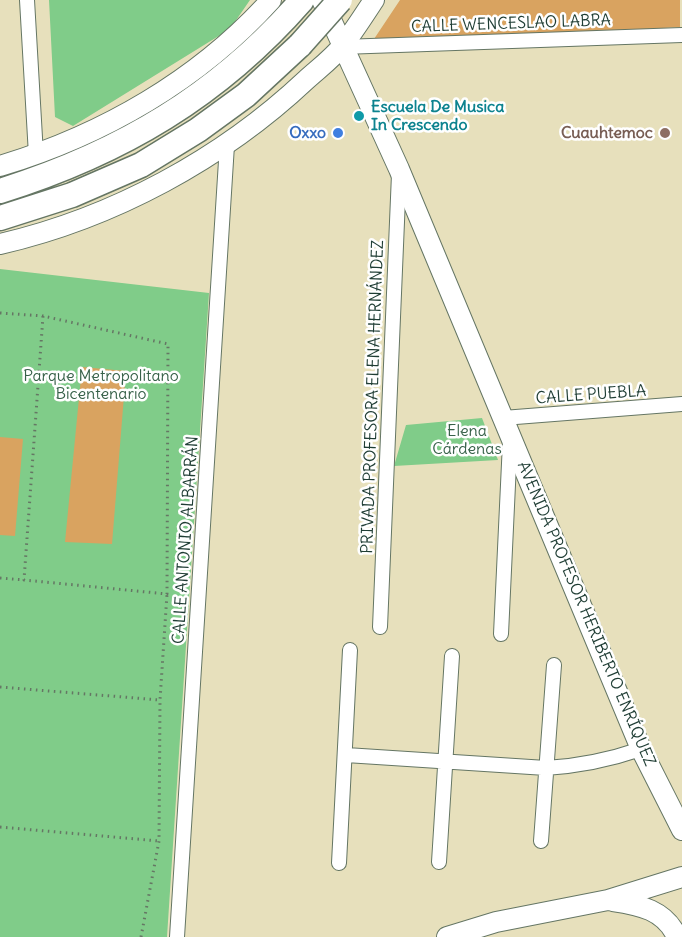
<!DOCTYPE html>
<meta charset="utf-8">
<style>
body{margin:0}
canvas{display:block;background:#e7e0bc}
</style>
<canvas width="682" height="937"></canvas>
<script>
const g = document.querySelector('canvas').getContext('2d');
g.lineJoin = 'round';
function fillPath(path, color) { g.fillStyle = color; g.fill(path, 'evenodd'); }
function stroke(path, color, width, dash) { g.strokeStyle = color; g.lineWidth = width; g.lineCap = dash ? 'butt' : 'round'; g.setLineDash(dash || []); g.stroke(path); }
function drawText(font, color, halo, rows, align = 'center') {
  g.font = font + ' Delius,sans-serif'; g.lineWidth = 5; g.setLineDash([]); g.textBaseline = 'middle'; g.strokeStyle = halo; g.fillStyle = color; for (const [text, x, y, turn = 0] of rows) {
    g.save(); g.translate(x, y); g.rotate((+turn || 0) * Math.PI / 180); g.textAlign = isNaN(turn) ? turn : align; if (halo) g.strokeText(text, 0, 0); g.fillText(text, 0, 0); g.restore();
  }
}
fillPath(new Path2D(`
 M49 0H250L230 29 73 126 55 117Z
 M0 269 209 293 167 937H0Z
 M482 418 498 460 394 466 406 425Z`), '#80cc89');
fillPath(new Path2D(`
 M400 0H680V27L370 45Z
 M82 367 126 371 112 544 65 542Z
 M0 437 23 439 15 536 0 535Z`), '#d9a360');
const street = new Path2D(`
 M27 0 36 155
 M342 47 682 35
 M503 418 682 404
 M380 627 399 174
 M501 634 510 442
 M346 755 546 768C579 766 609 760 641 749
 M541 841 554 665
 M439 862 452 656
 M339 863 350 650
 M177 937 227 145`);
const secondary = new Path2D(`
 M322 0 399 169 641 749 682 830
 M0 166C103 135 199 80 271 0
 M0 244C113 218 222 159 306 80 318 69 333 58 343 45 354 31 364 15 374 0
 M613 901C640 905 665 910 677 937
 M447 937 496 922 608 900 682 877`);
const highway = new Path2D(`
 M0 191C121 153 218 96 302 0
 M0 218 72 195 141 165 198 130 246 95 300 45`);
stroke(street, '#657664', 16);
stroke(secondary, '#657664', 22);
stroke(highway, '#657664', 27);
stroke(new Path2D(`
 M0 313 43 316 168 344 167 594 24 580 43 316
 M0 578 24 580
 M0 687 160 700
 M0 827 159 841
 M141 937 159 841 160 700 167 594`), '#657664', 3, [1.5, 4.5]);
stroke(street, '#fff', 14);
stroke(secondary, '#fff', 20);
stroke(highway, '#fff', 24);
const highwayBridge = new Path2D(`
 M300 45 340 0`);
stroke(highwayBridge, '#657664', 27, []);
stroke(highwayBridge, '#fff', 24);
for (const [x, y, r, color] of [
 [359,116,6,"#0f9aa8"],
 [338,133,6,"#3f7fe0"],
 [665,133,6,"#8d6e63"]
]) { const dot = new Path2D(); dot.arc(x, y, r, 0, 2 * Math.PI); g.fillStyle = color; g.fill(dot); stroke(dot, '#fff', 2); }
drawText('16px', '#1f3d34', '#fff', [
 ["CALLE WENCESLAO LABRA",511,24,-2],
 ["CALLE PUEBLA",591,395,-4],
 ["PRIVADA PROFESORA ELENA HERNÁNDEZ",373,397,-88],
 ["CALLE ANTONIO ALBARRÁN",186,540,-86],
 ["AVENIDA PROFESOR HERIBERTO ENRÍQUEZ",586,614,67]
]);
drawText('bold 16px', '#0d838f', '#fff', [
 ["Escuela De Musica",371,107],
 ["In Crescendo",371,125]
], 'left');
drawText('bold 16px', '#366cbe', '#fff', [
 ["Oxxo",326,133]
], 'right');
drawText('bold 16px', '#785e54', '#fff', [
 ["Cuauhtemoc",653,133]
], 'right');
drawText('16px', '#376149', '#fff', [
 ["Parque Metropolitano",101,376],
 ["Bicentenario",101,394],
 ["Elena",467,431],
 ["Cárdenas",467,449]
]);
</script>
